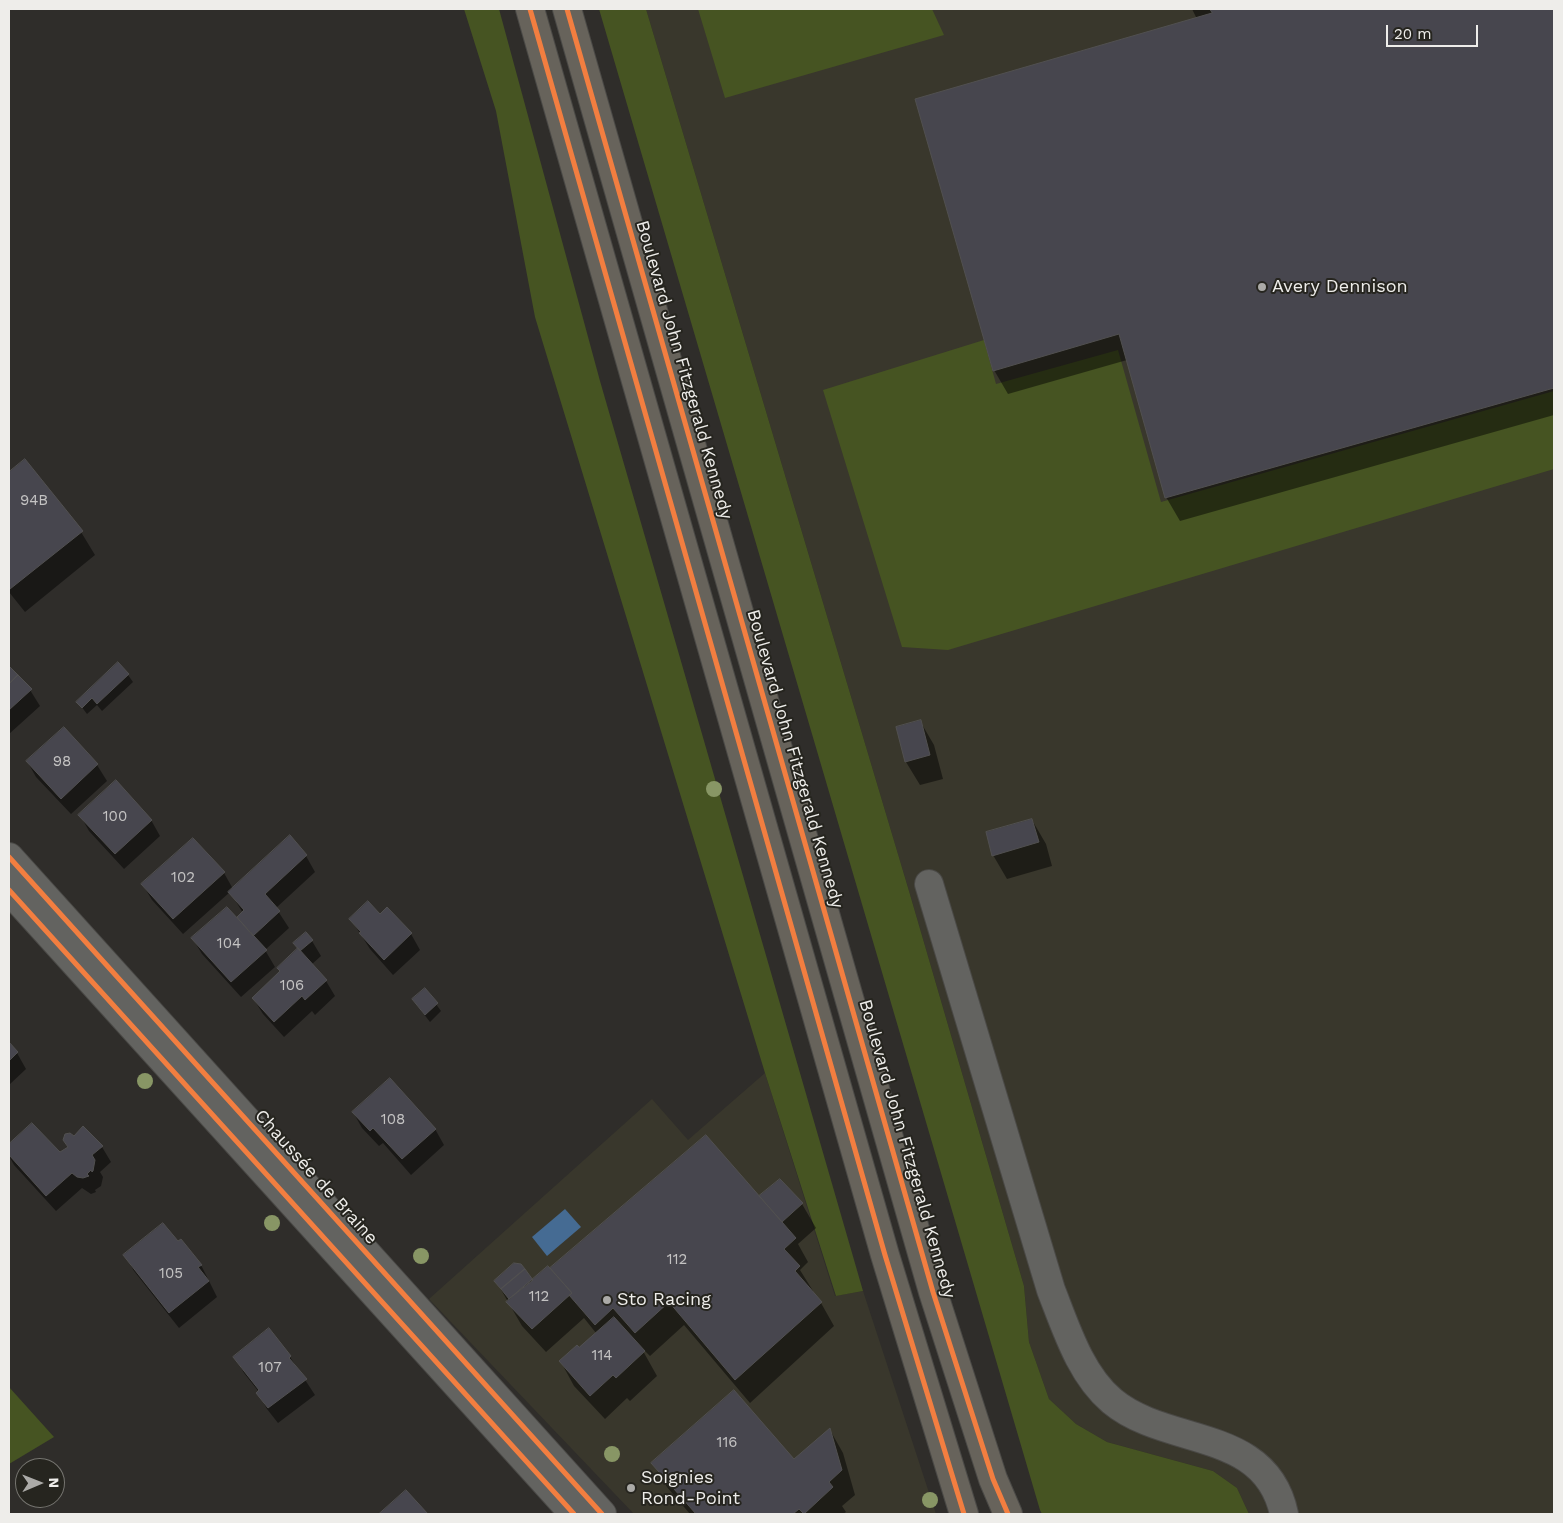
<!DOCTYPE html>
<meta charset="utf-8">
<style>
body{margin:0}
#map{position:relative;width:1563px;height:1523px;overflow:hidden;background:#2f2d2a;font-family:"Work Sans",sans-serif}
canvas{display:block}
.frame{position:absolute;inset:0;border:10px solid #eeedea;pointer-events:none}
.north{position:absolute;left:15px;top:1458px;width:50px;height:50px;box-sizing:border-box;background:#26251f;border:1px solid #767570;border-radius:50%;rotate:89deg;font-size:14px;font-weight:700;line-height:20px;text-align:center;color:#eeedea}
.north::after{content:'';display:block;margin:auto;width:18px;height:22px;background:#abaaa7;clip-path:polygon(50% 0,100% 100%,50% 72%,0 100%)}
.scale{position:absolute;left:1386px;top:25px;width:92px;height:22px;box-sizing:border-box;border:2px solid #eeedea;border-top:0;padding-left:6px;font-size:15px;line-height:18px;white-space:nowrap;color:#eeedea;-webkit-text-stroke:4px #26251f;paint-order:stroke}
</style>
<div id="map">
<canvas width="1563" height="1523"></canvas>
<div class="frame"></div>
<div class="north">N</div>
<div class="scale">20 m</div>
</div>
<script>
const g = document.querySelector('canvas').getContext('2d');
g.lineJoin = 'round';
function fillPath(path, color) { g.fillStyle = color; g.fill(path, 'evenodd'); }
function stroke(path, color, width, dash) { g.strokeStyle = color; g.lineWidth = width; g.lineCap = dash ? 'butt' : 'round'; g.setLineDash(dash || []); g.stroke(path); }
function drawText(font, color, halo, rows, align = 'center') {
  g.font = font + ' "Work Sans",sans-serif'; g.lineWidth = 4; g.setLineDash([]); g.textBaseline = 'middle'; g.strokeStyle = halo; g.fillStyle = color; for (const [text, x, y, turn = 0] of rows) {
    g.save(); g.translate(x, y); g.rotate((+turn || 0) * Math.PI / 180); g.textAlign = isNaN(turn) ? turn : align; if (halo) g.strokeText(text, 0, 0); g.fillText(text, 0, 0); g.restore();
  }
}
fillPath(new Path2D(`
 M646 9H1554V1514H1249L1237 1488 1213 1471 1107 1442 1076 1424 1049 1399 1029 1342 1024 1286 909 891Z
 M765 1073 835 1296 863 1291 936 1514H634L429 1299 652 1099 688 1140Z`), '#39372c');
fillPath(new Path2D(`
 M464 9H499L600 381 863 1291 836 1296 765 1073 535 317 496 111Z
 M599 9H646L909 891 1024 1286 1029 1342 1049 1399 1076 1424 1107 1442 1213 1471 1237 1488 1249 1514H1042L1040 1510Z
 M698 9H932L944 35 725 98Z
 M984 340 996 384 1118 350 1161 502 1554 391V469L948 650 902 647 823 390Z
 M9 1387 54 1437 9 1464Z`), '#465422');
fillPath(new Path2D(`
 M565 1209 581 1227 547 1256 532 1237Z`), '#456b93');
fillPath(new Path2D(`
 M1192 9H1554V415L1180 521 1166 497 1127 360 1008 394 994 370 1197 19Z
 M25 460 81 532 95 555 25 612 9 592V473Z
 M118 664 128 675 133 682 102 711 97 705 87 714 78 702Z
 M9 668 30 690 40 706 9 734Z
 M920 721 934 745 943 779 920 785 906 762Z
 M64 728 97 765 107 781 71 814 36 777 27 761Z
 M80 815 151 820 160 836 124 869 89 831Z
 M1032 820 1046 844 1052 866 1007 879 993 855Z
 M290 837 306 856 315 872 276 908 289 928 265 950 275 967 241 997 202 954 193 939 236 919 243 913 230 892 183 934 152 900 143 885 193 839 224 873 233 889Z
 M380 916 411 934 420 950 393 975 370 949 351 919Z
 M312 941 321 956 311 965 326 981 335 996 315 1015 312 1011 284 1037 263 1014 253 998 281 972 278 968Z
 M425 989 441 1011 430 1022 413 1000Z
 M9 1043 17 1053 26 1069 9 1085Z
 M353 1112 435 1129 444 1145 411 1175 383 1143 379 1146 362 1128Z
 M32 1125 60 1154 102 1147 111 1162 100 1172 103 1177 101 1186 95 1190 96 1192 91 1194 82 1188 56 1211 14 1165 9 1156V1146Z
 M706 1137 759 1198 780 1180 802 1204 816 1228 798 1244 808 1262 800 1270 813 1291 811 1292 821 1303 834 1326 750 1403 684 1325 650 1356 644 1350 643 1351 657 1376 630 1401 627 1398 605 1419 574 1386 561 1362 596 1333 584 1318 546 1352 522 1326 496 1281H533L550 1270Z
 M177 1243 201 1265 217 1297 179 1328 134 1271 125 1255Z
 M235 1357H290L315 1395 278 1423 267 1409 258 1393 259 1392 244 1373Z
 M830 1430 843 1453 855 1495 842 1506 846 1512 843 1514H690L667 1487 653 1463 794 1461Z`), '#0007');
const building = new Path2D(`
 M1210 9H1554V388L1165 498 1119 334 993 371 915 99 1212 13Z
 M25 459 83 531 10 589 9 587V472Z
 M118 662 129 674 97 704 92 698 82 708 76 702Z
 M9 666 18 675 9 684Z
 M18 675 32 689 9 710V684Z
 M921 720 930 755 905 762 896 727Z
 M64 727 98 764 61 799 26 761Z
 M116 780 152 820 115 854 78 815Z
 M1032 819 1039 842 992 856 986 832Z
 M290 835 307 855 265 894 280 911 253 936 237 917 244 910 228 892Z
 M193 838 225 872 173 919 141 884Z
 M368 901 380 914 387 907 412 933 384 960 359 933 361 932 349 919Z
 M227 907 267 950 231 982 191 938Z
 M306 932 313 940 300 951 293 943Z
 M298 948 327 980 305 1000 302 996 274 1022 252 998 280 971 277 968Z
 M425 988 438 1003 425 1015 412 999Z
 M9 1042 18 1052 9 1061Z
 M390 1078 436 1129 402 1159 373 1128 370 1131 352 1112Z
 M32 1123 60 1152 68 1147 63 1140 65 1134 70 1133 74 1136 83 1126 103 1146 92 1155 95 1160 93 1171 92 1172 91 1170 87 1174 89 1176 83 1178 77 1177 72 1173 46 1196 9 1155V1144Z
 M706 1135 796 1238 784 1249 800 1266 795 1271 822 1302 735 1380 669 1302 635 1333 613 1308 595 1325 569 1295 572 1293 550 1268Z
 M780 1179 803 1203 782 1222 759 1196Z
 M163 1223 178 1241 181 1239 202 1265 198 1267 209 1281 169 1313 123 1255Z
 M514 1263 521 1264 525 1269 501 1289 494 1281Z
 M548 1266 572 1293 532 1329 506 1302Z
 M525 1269 533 1280 509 1299 501 1289Z
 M614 1317 645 1351 616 1378 613 1375 590 1396 559 1361 577 1345 579 1347Z
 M269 1328 291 1356 289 1358 307 1379 268 1408 256 1393 259 1390 233 1357Z
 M734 1390 794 1459 830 1428 842 1470 829 1482 833 1487 804 1514 799 1509 793 1514H696L651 1463Z
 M406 1490 428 1514H379Z`);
fillPath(building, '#47464e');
stroke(building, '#515050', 1);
const minor = new Path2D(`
 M929 884 1051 1290C1066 1328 1080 1374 1112 1401 1167 1447 1266 1427 1284 1514`);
const tertiary = new Path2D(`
 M9 857 602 1514
 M9 890 574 1514`);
const primary = new Path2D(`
 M530 9 885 1255 964 1514
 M567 9 933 1292 993 1479 1008 1514`);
stroke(minor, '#4a4946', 30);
stroke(tertiary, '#4a4946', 30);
stroke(primary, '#4a4946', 30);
stroke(minor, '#636360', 28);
stroke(tertiary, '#636360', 28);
stroke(primary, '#67635b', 28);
stroke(new Path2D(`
 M530 9 885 1255 964 1514
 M567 9 933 1292 993 1479 1008 1514
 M9 857 602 1514
 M9 890 574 1514`), '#f27e40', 5);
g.fillStyle = '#889665';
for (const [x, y] of [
 [714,789],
 [145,1081],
 [272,1223],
 [421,1256],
 [612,1454],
 [930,1500]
]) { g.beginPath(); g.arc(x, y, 8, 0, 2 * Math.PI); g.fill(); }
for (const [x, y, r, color] of [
 [1262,287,5,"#abaaa7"],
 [607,1300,5,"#abaaa7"],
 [631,1488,5,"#abaaa7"]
]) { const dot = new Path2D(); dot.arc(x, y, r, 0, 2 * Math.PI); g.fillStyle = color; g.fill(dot); stroke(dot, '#26251f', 2); }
drawText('15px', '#c4c3c3', null, [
 ["94B",34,501],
 ["98",62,762],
 ["100",115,817],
 ["102",183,878],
 ["104",229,944],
 ["106",292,986],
 ["108",393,1120],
 ["112",677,1260],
 ["105",171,1274],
 ["112",539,1297],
 ["114",602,1356],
 ["107",270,1368],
 ["116",727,1443]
]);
drawText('18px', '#eeedea', '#26251f', [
 ["Avery Dennison",1272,287],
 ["Sto Racing",617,1300],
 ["Soignies",641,1478],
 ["Rond-Point",641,1499]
], 'left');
drawText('18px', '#eeedea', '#26251f', [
 ["Boulevard John Fitzgerald Kennedy",684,370,74],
 ["Boulevard John Fitzgerald Kennedy",795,759,74],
 ["Boulevard John Fitzgerald Kennedy",907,1149,74],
 ["Chaussée de Braine",316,1177,48]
]);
</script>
